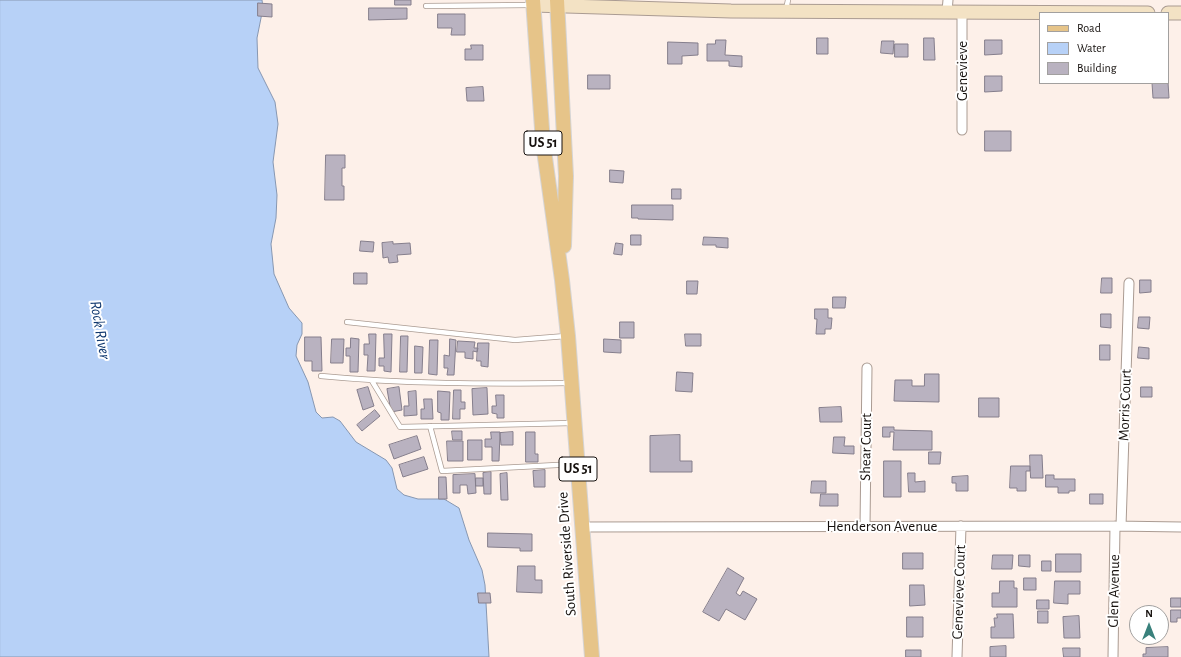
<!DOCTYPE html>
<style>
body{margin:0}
#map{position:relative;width:1181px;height:657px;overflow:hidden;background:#fdf0e9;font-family:"Alegreya Sans",sans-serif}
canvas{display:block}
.legend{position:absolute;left:1039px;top:12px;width:130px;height:72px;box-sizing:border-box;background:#fff;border:1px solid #a2a09f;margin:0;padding:5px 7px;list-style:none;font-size:12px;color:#16110e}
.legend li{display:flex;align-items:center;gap:8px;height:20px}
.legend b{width:20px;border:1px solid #a2a09f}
.north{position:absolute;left:1129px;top:605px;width:40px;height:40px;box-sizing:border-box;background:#fff;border:1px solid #a2a09f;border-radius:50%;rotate:0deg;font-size:11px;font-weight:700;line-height:16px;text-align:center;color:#16110e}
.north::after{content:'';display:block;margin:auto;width:14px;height:18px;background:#39817c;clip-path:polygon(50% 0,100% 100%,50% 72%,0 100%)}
</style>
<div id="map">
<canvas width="1181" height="657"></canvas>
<ul class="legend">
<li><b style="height:5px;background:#e6c489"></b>Road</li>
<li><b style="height:11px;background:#b7d1f7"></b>Water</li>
<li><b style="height:11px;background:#b9b2c0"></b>Building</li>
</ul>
<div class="north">N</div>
</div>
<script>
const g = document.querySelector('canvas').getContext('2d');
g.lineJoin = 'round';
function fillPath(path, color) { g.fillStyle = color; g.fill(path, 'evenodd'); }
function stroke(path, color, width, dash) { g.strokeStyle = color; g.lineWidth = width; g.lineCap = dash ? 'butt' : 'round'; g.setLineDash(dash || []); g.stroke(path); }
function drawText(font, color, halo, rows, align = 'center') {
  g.font = font + ' "Alegreya Sans",sans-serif'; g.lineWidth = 4; g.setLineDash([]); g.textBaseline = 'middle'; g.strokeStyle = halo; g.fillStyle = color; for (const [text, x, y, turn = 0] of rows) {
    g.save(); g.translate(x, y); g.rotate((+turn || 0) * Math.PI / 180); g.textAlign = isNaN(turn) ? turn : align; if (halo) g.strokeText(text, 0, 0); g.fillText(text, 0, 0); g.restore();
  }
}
const water = new Path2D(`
 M0 0H262L263 8 257 38 258 68 275 102 278 124 273 162 277 195 276 218 271 244 274 274 289 308 302 323V334L297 345 296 356 308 382 316 412 322 418 333 417 340 421 356 442 386 460 392 468 397 489 404 495 418 499H444L459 508 469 540 482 570 485 585 489 657H0Z`);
fillPath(water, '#b7d1f7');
stroke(water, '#8797b1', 1);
const building = new Path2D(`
 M395 0H411V5H395Z
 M258 3 272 4V17L258 16Z
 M369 8H407V19L369 20Z
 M438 14H465V35H451L452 28H438Z
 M817 38H828V54H817Z
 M924 38H934L935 60H924Z
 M716 40H726L725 55 742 56V67L729 66V61H707V44H715Z
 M985 40H1002V54L985 55Z
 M882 41H894L893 54 881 53Z
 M668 42 698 43V55L682 56V64H668Z
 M895 44H908V57H895Z
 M471 45H483V60H465V49H471Z
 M588 75H610V89H588Z
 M985 76H1002V91L985 92Z
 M1168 82 1169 98H1153L1152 83Z
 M483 87 484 101H467L466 88Z
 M985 131H1011V151H985Z
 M326 155H345V168H342V186H344V200H325Z
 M610 170 624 171 623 183 610 182Z
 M672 189H681V199H672Z
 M632 205H673V220L638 219V218H632Z
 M631 235H641V245H631Z
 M704 237 728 238V248L716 247V245H703Z
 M361 241 374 242 373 252 360 251Z
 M393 242V244L410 243 411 254 397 255 398 262 389 263 388 257 383 258 382 243Z
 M616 243 623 244 622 255 614 254Z
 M354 273H367V284H354Z
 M1102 278H1112V293H1101Z
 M1140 280H1151V292L1140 293Z
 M687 281H698L697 294H687Z
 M833 297H846L845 308H833Z
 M815 309H828V318H832L831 329H825V334H816L817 319H815Z
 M1101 314H1111V328L1101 327Z
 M1139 317H1150L1149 329 1138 328Z
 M620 322H634V338H620Z
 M369 334H376L375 371H367L368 355H364V344H369Z
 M384 334H392L391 372 384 371V366H379V358H384Z
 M685 334H701V346H686Z
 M401 336H408L407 372H400Z
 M305 337H321L322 371H312V361H305Z
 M351 338 359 339 358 372H350V356H346V348H350Z
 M332 339H344L343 363H331Z
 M450 339 456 340 454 375H447L448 368H444V355L449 356Z
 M604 339 621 340V353L604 352Z
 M430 340H438L437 375 429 374Z
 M458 341 475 342 474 348H478L477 352 473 351V359L465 358V352H457Z
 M478 343H489L488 367 481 366V361H477Z
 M1100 345H1110V360H1100Z
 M415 346 423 347 422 373H415Z
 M1139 347 1149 348V359L1138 358Z
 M677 372 693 373 692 392 676 391Z
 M925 374H939V402L894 401 895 380H912V386H924Z
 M368 387 374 406 363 410 357 390Z
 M399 387 402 410 391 412 387 389Z
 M1141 387H1152V397H1141Z
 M487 388 488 414 473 415 472 389Z
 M454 390H461V402H465V409H460V419H453Z
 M416 391 417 415 404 416V406H409L408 392Z
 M438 391 450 392 449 420H441V413L438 412Z
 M496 395H504V418H497V414L492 413V406H496Z
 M979 398H999V417H979Z
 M424 399H432L433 419H421V409H424Z
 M841 407 842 422H820L819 408Z
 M375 410 380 416 362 431 357 425Z
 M883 427H894V430L932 431V450H893L894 432H890V437H883Z
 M452 431H462V440H453Z
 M491 432H500L499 461H492V447H485V439H491Z
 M513 432V445H501L500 433Z
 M526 432H535V454H538V462H526Z
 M680 435V461H692V472H650V436Z
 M417 436 421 449 394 459 389 445Z
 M834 437H845L844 446H854V454L833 453Z
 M468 440H482V460H468Z
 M447 441H463V461H448Z
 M929 452H941L940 464H929Z
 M1030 455H1042L1043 478H1031Z
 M424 457 428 469 403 477 399 465Z
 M884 461H901V497H884Z
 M1011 466H1030V471H1026V491H1017V488H1010Z
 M545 470V487H534L533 471Z
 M491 472V494H484L483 473Z
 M507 473 508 500H501L500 474Z
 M908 473H915V482L925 481V492H909Z
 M475 474 476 493 468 494 467 485H460V493H453V475Z
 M1046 475H1054V479H1075V491H1069V493H1058V487H1046Z
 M968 476V491H956V483H952V477Z
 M439 477H446L447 499H439Z
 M476 478H483V486H476Z
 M812 481H826V493H811Z
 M821 494H838V506H820Z
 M1090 494H1103V504H1090Z
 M488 533 532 534V551H520V548L488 547Z
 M903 553H923V569H903Z
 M1056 554H1081V572H1056Z
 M993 555H1013L1012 569H992Z
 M1019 555H1030V567L1019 566Z
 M1042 561H1051V571H1042Z
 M518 566H535V580H542V593L517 592Z
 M728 568 744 578 736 593 740 596 743 591 757 599 745 620 726 609 719 621 703 612Z
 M1024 578H1036V590H1024Z
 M1000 581H1014V588H1017V607H992V593H999Z
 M1055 581H1080V594H1068V604L1054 603Z
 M910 585H924L925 605 910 606Z
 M478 593H490L491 603H479Z
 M1171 598H1181V607H1171Z
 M1037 600H1049V609H1037Z
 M1171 610H1181V618H1177V622H1171Z
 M1038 611H1048V623H1038Z
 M997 614H1013L1014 638H991V627H995L994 618H997Z
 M1079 616 1080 638H1064L1063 617Z
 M907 617H923V637H907Z
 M1161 621H1166V630H1161Z
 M1006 646V657H990V647Z
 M1168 647V657H1143V654H1146V648Z
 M1063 648H1080V657H1064Z
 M906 650H921V657H906Z`);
fillPath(building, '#b9b2c0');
stroke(building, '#857e8c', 1);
const lane = new Path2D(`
 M426 6 531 5
 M786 10 788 0
 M347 322 515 340 566 336
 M321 376C404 384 487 384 569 383
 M372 381 400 427 572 423
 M430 426 442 471 576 464`);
const street = new Path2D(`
 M947 11 948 0
 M962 130V11
 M865 526 867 368
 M1121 526 1129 283
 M582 527 1115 526 1181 527
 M957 657 961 526
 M1113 657 1115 526`);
const secondary = new Path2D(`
 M533 5 731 11 1148 13
 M1168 13H1181`);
const primary = new Path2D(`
 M533 0 543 143 562 280 568 336 592 657
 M557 0 566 176 564 246`);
stroke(lane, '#aa9b92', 6);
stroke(street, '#aa9b92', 11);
stroke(secondary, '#aa9b92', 15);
stroke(primary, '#d5d4d4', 16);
stroke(lane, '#fff', 4.5);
stroke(street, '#fff', 9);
stroke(secondary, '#f3e2c4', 13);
stroke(primary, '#e6c489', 14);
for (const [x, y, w] of [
 [543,143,38],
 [578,469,38]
]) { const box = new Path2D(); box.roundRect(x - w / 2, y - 12, w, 24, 3); g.fillStyle = '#fff'; g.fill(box); stroke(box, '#16110e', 1); }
drawText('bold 14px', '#16110e', null, [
 ["US 51",543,143],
 ["US 51",578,469]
]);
drawText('15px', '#16110e', '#fff', [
 ["Genevieve",962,71,-90],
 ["Morris Court",1125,405,-88],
 ["Shear Court",866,447,-89],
 ["Henderson Avenue",882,526],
 ["South Riverside Drive",567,554,-94],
 ["Glen Avenue",1114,591,-89],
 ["Genevieve Court",959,592,-88]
]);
drawText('italic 16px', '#0f376e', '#fff', [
 ["Rock River",100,330,80]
]);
</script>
